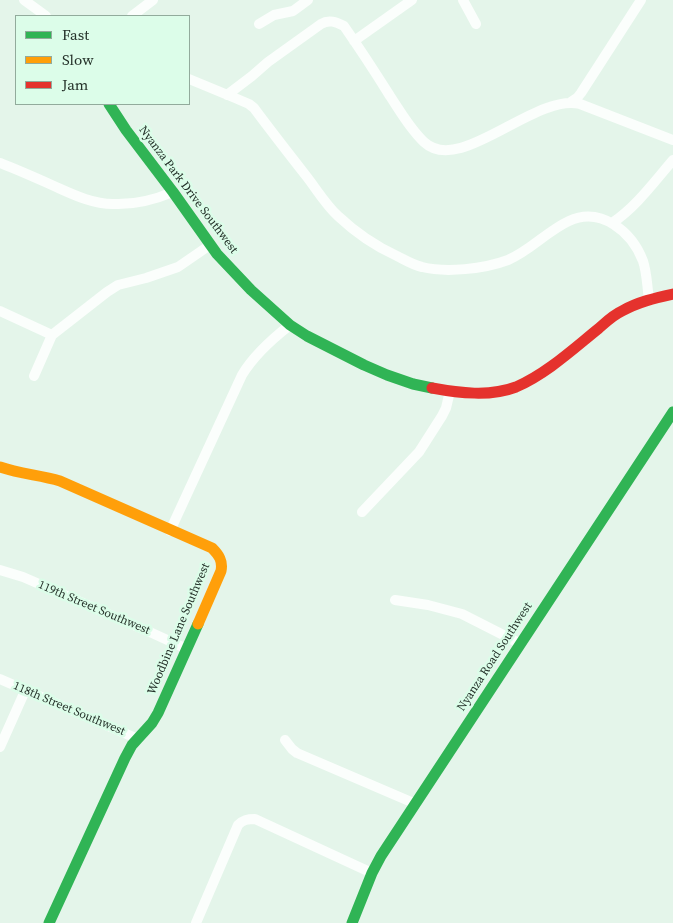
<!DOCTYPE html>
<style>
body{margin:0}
#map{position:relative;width:673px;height:923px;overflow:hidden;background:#e4f5ea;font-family:"Source Serif 4",serif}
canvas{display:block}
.legend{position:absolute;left:15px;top:15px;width:175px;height:90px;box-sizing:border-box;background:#dcfde9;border:1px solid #92ab9c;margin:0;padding:6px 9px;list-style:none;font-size:15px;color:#243129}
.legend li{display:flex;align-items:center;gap:10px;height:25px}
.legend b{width:25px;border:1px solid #92ab9c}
</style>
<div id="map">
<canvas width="673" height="923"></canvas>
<ul class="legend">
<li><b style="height:6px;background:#30b455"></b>Fast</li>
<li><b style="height:6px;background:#ff9f0a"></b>Slow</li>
<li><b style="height:6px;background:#e5322d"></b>Jam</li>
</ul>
</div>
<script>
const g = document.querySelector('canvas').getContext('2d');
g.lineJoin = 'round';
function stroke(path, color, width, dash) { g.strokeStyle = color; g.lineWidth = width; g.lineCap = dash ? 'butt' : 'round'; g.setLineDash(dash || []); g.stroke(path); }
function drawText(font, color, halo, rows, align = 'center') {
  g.font = font + ' "Source Serif 4",serif'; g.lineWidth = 5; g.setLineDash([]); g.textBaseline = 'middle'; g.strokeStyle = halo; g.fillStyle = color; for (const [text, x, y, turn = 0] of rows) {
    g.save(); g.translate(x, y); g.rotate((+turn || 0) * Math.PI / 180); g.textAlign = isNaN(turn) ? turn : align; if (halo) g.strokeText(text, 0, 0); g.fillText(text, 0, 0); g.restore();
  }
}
stroke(new Path2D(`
 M24 0 46 16
 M463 0 476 24
 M132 16 153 0
 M259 24 274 15 293 11 308 0
 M354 41 412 0
 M189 79 235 98 249 104 254 108C271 131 289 154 307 177 317 190 326 205 338 216 356 233 375 246 397 256 405 260 413 265 422 267 446 273 484 269 508 260 530 251 547 231 569 221 601 206 632 232 643 261 647 273 647 286 649 299
 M227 95 252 76 268 62 321 24C329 19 336 22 344 26 360 49 375 72 390 96 400 111 410 129 424 142 460 176 534 93 580 104L673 140
 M571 102 577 98 581 93 641 0
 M0 163C18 170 36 178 54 186 72 194 92 204 113 204 134 205 154 200 173 192
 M612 223C636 207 654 182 673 160
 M0 311 52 335
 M34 376 52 335 107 292 118 285 146 278 178 267 210 245
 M362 512 419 452 442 416 446 408 450 391
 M170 531 242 375C254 355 272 339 290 325
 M0 570 23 577 152 633 187 649
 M395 600 428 605 462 614 521 644
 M0 679 138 739
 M285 740 292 749 297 753 416 804
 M0 747 25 691
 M196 923 238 825C243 820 247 819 255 819L372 873`), '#fbfefc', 10);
stroke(new Path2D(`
 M109 104 126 130 173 192 217 254 251 290 290 325 307 336 364 365 387 375 413 384 432 388
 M49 923 125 758 132 745 152 723 158 713 198 624
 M352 923 372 873 381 856 673 412`), '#30b455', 11);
stroke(new Path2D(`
 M0 467C19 474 40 475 60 481L212 548C219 555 223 561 221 571L198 624`), '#ff9f0a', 11);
stroke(new Path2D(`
 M432 388C459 393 490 397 516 387 546 374 572 350 598 329 605 323 613 315 622 311 638 302 655 298 673 294`), '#e5322d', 11);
drawText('12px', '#243129', '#dcfde9', [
 ["Nyanza Park Drive Southwest",188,190,53],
 ["119th Street Southwest",94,608,23],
 ["Woodbine Lane Southwest",179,629,-67],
 ["Nyanza Road Southwest",495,657,-57],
 ["118th Street Southwest",69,709,23]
]);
</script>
